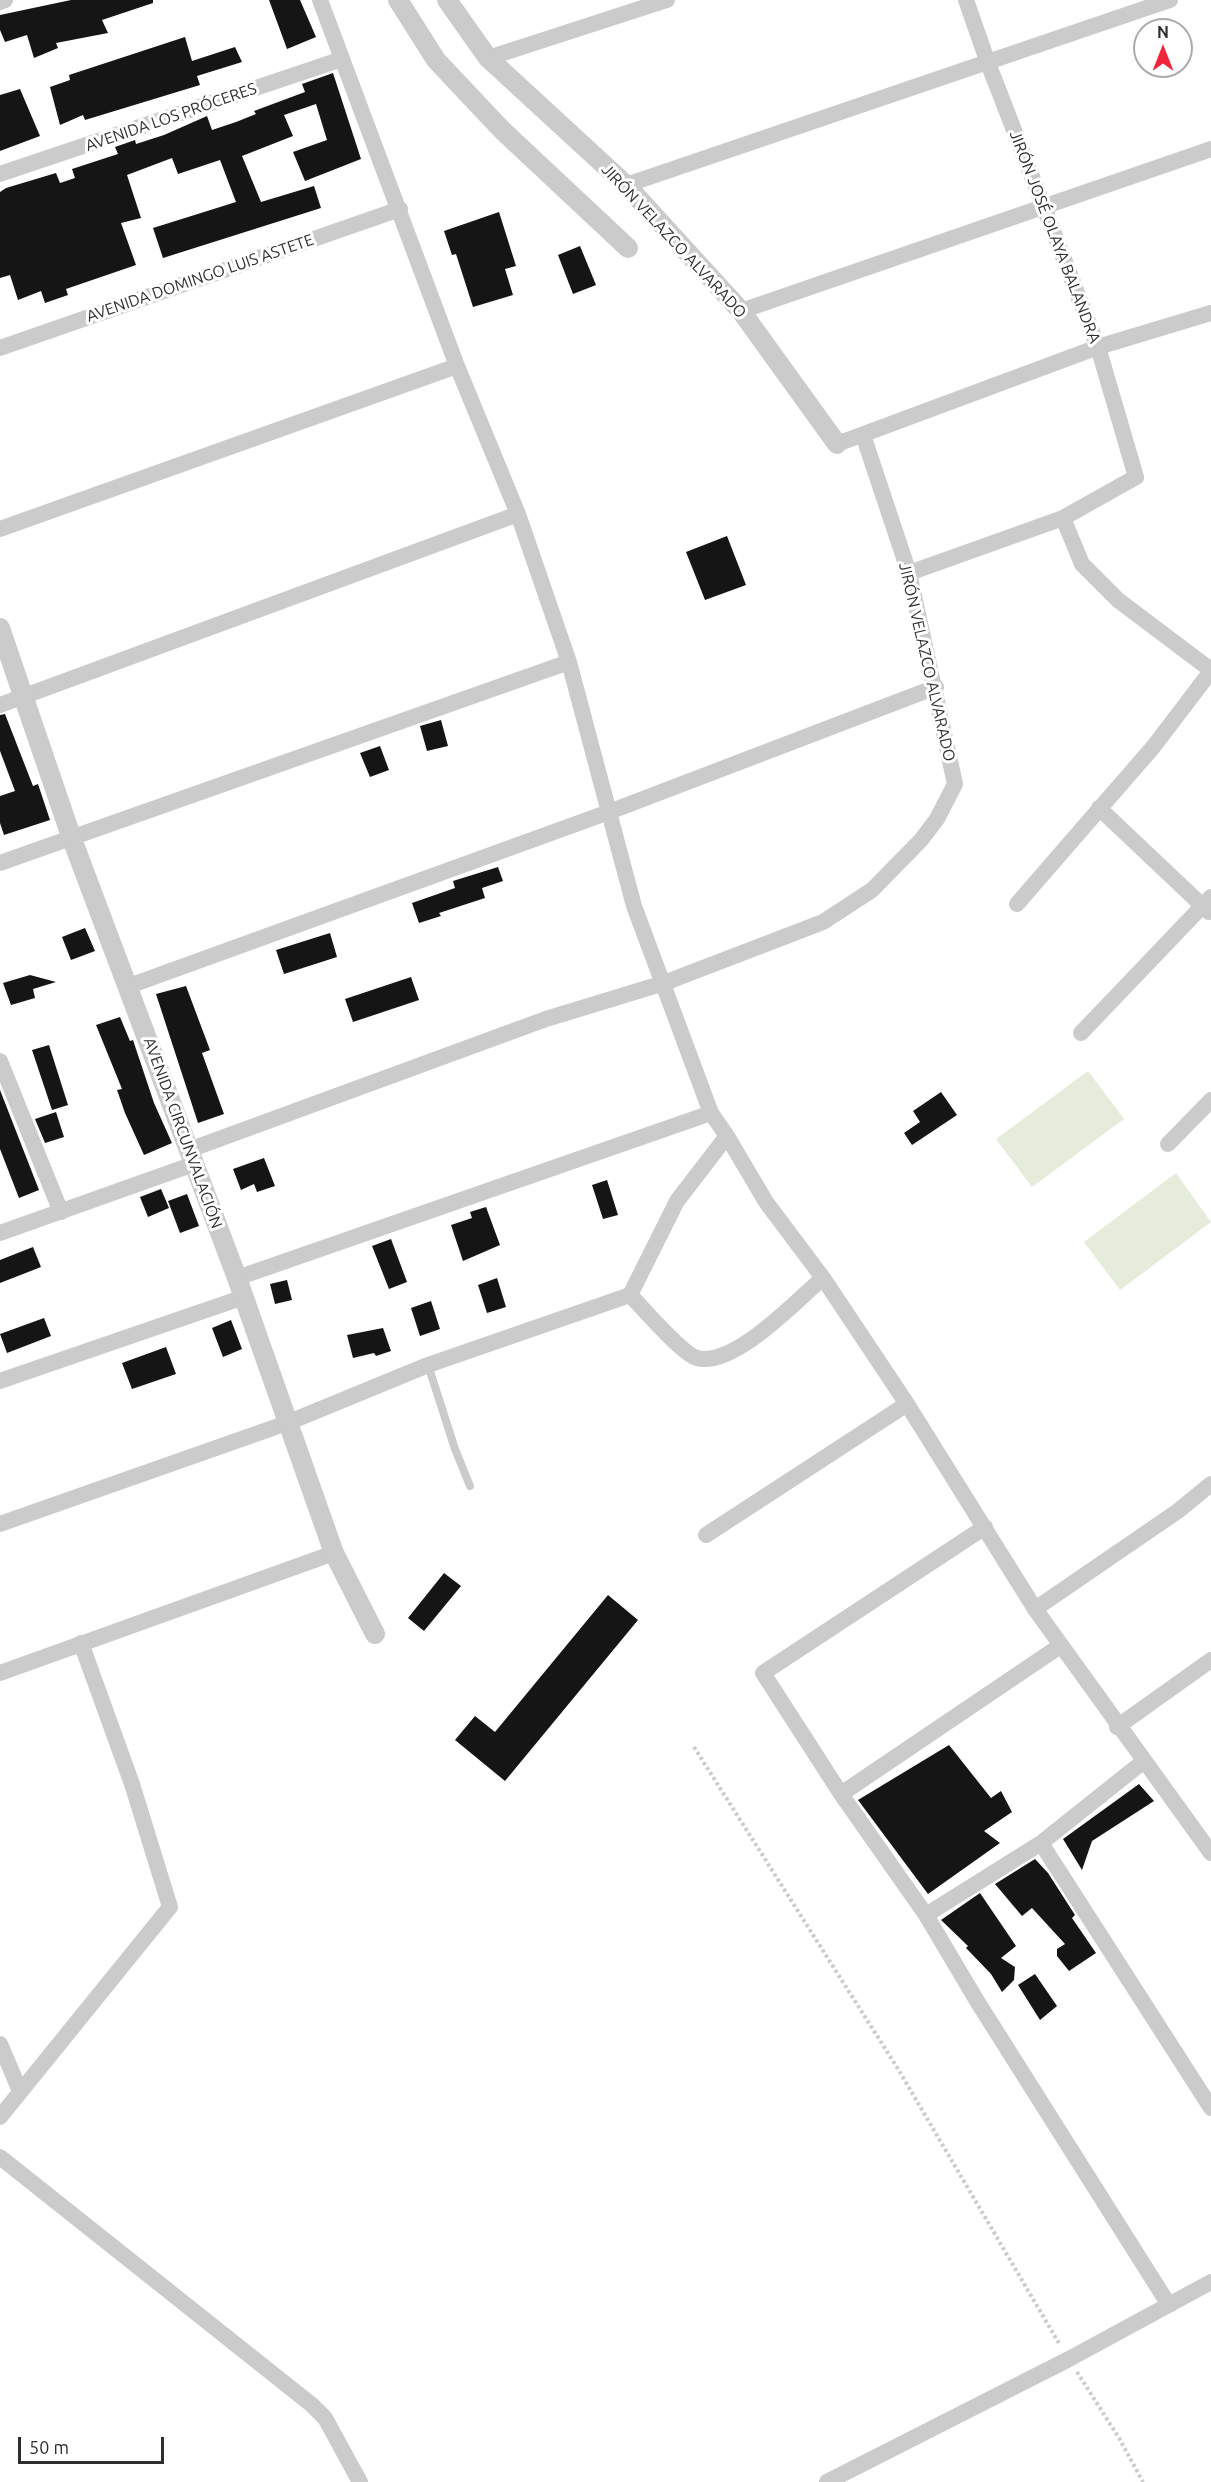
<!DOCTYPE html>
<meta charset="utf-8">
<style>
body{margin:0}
#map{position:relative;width:1211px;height:2482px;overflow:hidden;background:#fff;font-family:Ubuntu,sans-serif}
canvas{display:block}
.north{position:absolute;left:1133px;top:18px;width:60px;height:60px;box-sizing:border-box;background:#fff;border:2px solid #ababab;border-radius:50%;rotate:0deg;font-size:16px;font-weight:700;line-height:24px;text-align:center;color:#2e2e2e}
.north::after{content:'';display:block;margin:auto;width:21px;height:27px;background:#f0253b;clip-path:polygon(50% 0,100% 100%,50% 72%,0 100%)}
.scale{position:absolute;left:18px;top:2437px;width:146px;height:27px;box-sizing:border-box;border:3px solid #2e2e2e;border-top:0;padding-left:8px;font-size:18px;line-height:21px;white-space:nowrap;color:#2e2e2e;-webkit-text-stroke:4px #fff;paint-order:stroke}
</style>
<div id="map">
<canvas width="1211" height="2482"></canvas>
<div class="north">N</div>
<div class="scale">50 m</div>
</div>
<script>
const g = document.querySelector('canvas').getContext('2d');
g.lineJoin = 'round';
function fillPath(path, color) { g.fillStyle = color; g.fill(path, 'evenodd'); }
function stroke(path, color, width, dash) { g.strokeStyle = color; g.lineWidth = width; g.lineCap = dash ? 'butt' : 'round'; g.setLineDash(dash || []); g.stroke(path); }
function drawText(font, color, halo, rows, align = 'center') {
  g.font = font + ' Ubuntu,sans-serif'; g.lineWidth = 6; g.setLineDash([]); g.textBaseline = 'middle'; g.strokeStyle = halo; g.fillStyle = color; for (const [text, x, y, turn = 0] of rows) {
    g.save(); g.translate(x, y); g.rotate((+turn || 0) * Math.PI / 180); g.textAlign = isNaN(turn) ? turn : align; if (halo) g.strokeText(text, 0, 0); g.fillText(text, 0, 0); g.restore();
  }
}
fillPath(new Path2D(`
 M1088 1071 1124 1119 1032 1187 996 1139Z
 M1176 1173 1211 1222 1120 1290 1084 1242Z`), '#e5ecdb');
fillPath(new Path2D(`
 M71 0H153V3L102 20 108 33 56 43 58 48 34 58 27 35 5 42 0 30V15Z
 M269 0H300L316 37 287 49Z
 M185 37 192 61 235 47 242 62 197 76 200 85 85 120 83 115 60 125 50 87 70 80 69 75Z
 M333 73 361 159 305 181 293 152 327 140 316 104 284 115 293 136 242 156 261 202 314 186 321 208 163 258 153 228 236 202 220 160 178 174 172 158 127 175 141 218 121 223 136 265 66 289 68 295 45 303 41 291 18 300 10 275 0 278V192L6 188 56 173 60 183 75 178 72 169 118 154 115 147 135 140 136 144 164 135 207 116 212 130 236 122 256 114 254 111 305 92 302 84Z
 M20 89 40 136 0 151V95Z
 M499 212 516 266 505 269 513 295 473 307 456 254 452 255 444 231Z
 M580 246 596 285 573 294 558 255Z
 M727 536 746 585 705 600 686 552Z
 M5 714 33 786 38 784 50 820 4 835 0 823V796L15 791 0 751V715Z
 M441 720 448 746 427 751 420 726Z
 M380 746 389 770 370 777 360 753Z
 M498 867 503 881 482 888 485 898 439 913 441 916 419 923 412 903 455 888 453 881Z
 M85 928 95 951 71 960 62 937Z
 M330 933 337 957 284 974 276 950Z
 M30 975 56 982 33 989 35 998 11 1005 3 983Z
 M411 977 419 1000 353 1022 345 999Z
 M186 986 210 1050 202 1053 224 1114 198 1123 156 994Z
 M120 1017 130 1041 133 1040 154 1103 172 1143 144 1155 125 1113 117 1090 122 1089 96 1025Z
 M49 1045 68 1105 52 1110 32 1050Z
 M0 1090 39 1190 19 1198 0 1149Z
 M941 1092 957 1115 912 1145 904 1133 920 1122 913 1111Z
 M56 1112 64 1137 45 1143 35 1119Z
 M264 1158 275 1186 257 1192 254 1184 241 1190 233 1169Z
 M607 1180 618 1215 603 1219 592 1185Z
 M161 1189 169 1208 148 1217 140 1197Z
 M187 1194 199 1226 180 1233 168 1201Z
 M486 1207 500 1245 463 1261 451 1225 472 1218 470 1212Z
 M391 1239 407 1282 389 1289 372 1246Z
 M33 1247 41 1267 0 1283V1260Z
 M497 1278 506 1307 487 1313 478 1285Z
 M287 1280 292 1300 275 1304 270 1284Z
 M431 1301 440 1329 420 1336 411 1308Z
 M44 1318 51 1336 7 1353 0 1334Z
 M231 1320 242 1349 223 1357 212 1328Z
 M383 1328 391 1351 376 1356 374 1353 353 1358 347 1335Z
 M166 1347 176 1374 132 1389 122 1363Z
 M444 1573 461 1586 424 1631 408 1618Z
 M608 1595 638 1620 505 1781 455 1740 475 1716 495 1732Z
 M949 1745 991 1798 1001 1791 1012 1812 984 1831 1000 1843 928 1894 858 1800Z
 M1139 1784 1154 1801 1092 1841 1082 1870 1063 1839Z
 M1035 1859 1048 1873 1075 1915 1072 1918 1096 1953 1069 1971 1057 1956V1949L1065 1944 1032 1908 1022 1916 995 1884Z
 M980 1893 1016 1946 1001 1958 1015 1967 1014 1980 1002 1992 991 1974 966 1948 968 1946 941 1920Z
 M1035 1974 1057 2006 1040 2020 1018 1985Z`), '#151515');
stroke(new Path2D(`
 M694 1747 898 2069 1060 2345
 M1077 2372 1119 2438 1143 2482`), '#cbcbcb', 4, [3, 3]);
stroke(new Path2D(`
 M428 1365 455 1449 470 1486`), '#cbcbcb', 8);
stroke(new Path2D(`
 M0 2 5 0
 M488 58 667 0
 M0 174 342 59
 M626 185 1170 0
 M741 311 1211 149
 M0 348 400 209
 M837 444 1098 347 1211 313
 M1063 518 1082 564 1118 600 1211 670
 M0 529 457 366
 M909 573 1063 518 1136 477 1098 347 988 63 966 0
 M0 705 518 514
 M1099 808 1209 912
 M0 863 569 662
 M1017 904 1154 746 1211 671
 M129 986 609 812 936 687
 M1081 1033 1211 897
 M0 1061 61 1212
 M727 1136 766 1202 823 1278 907 1404 1035 1609 1211 1853
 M1168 1144 1211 1100
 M189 1150 546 1019 664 983 823 922 872 890 921 840 937 819 955 784 909 573 863 435
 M0 1233 194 1164
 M237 1278 711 1113
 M630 1295C643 1308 682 1354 697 1358 734 1368 797 1300 823 1278
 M0 1381 244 1297
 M0 1524 287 1423 428 1365 630 1295 677 1201 727 1136 711 1113 634 906 569 662 518 514 457 366 320 0
 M985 1527 763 1673 841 1794 926 1915 977 2001 1169 2305
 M706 1535 907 1404
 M1035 1609 1178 1511 1211 1484
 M0 1673 334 1553
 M1117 1727 1211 1660
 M841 1794 1060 1646
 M1041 1843 1211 2108
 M926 1915 1041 1843 1144 1761
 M0 2044 20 2091
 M0 2117 170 1907 132 1784 81 1643
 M0 2157 312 2405 325 2418 360 2482
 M827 2482 1069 2359 1211 2282`), '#cbcbcb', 16);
stroke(new Path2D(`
 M398 0 436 60 502 130 628 248
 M447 0 488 58 626 185 741 311 837 444
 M0 628 72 839 237 1278 334 1553 375 1634`), '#cbcbcb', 20);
drawText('16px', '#2e2e2e', '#fff', [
 ["AVENIDA LOS PRÓCERES",171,117,-19],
 ["JIRÓN JOSÉ OLAYA BALANDRA",1055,237,69],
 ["JIRÓN VELAZCO ALVARADO",674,241,47],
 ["AVENIDA DOMINGO LUIS ASTETE",200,278,-19],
 ["JIRÓN VELAZCO ALVARADO",927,662,77],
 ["AVENIDA CIRCUNVALACIÓN",183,1133,70]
]);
</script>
